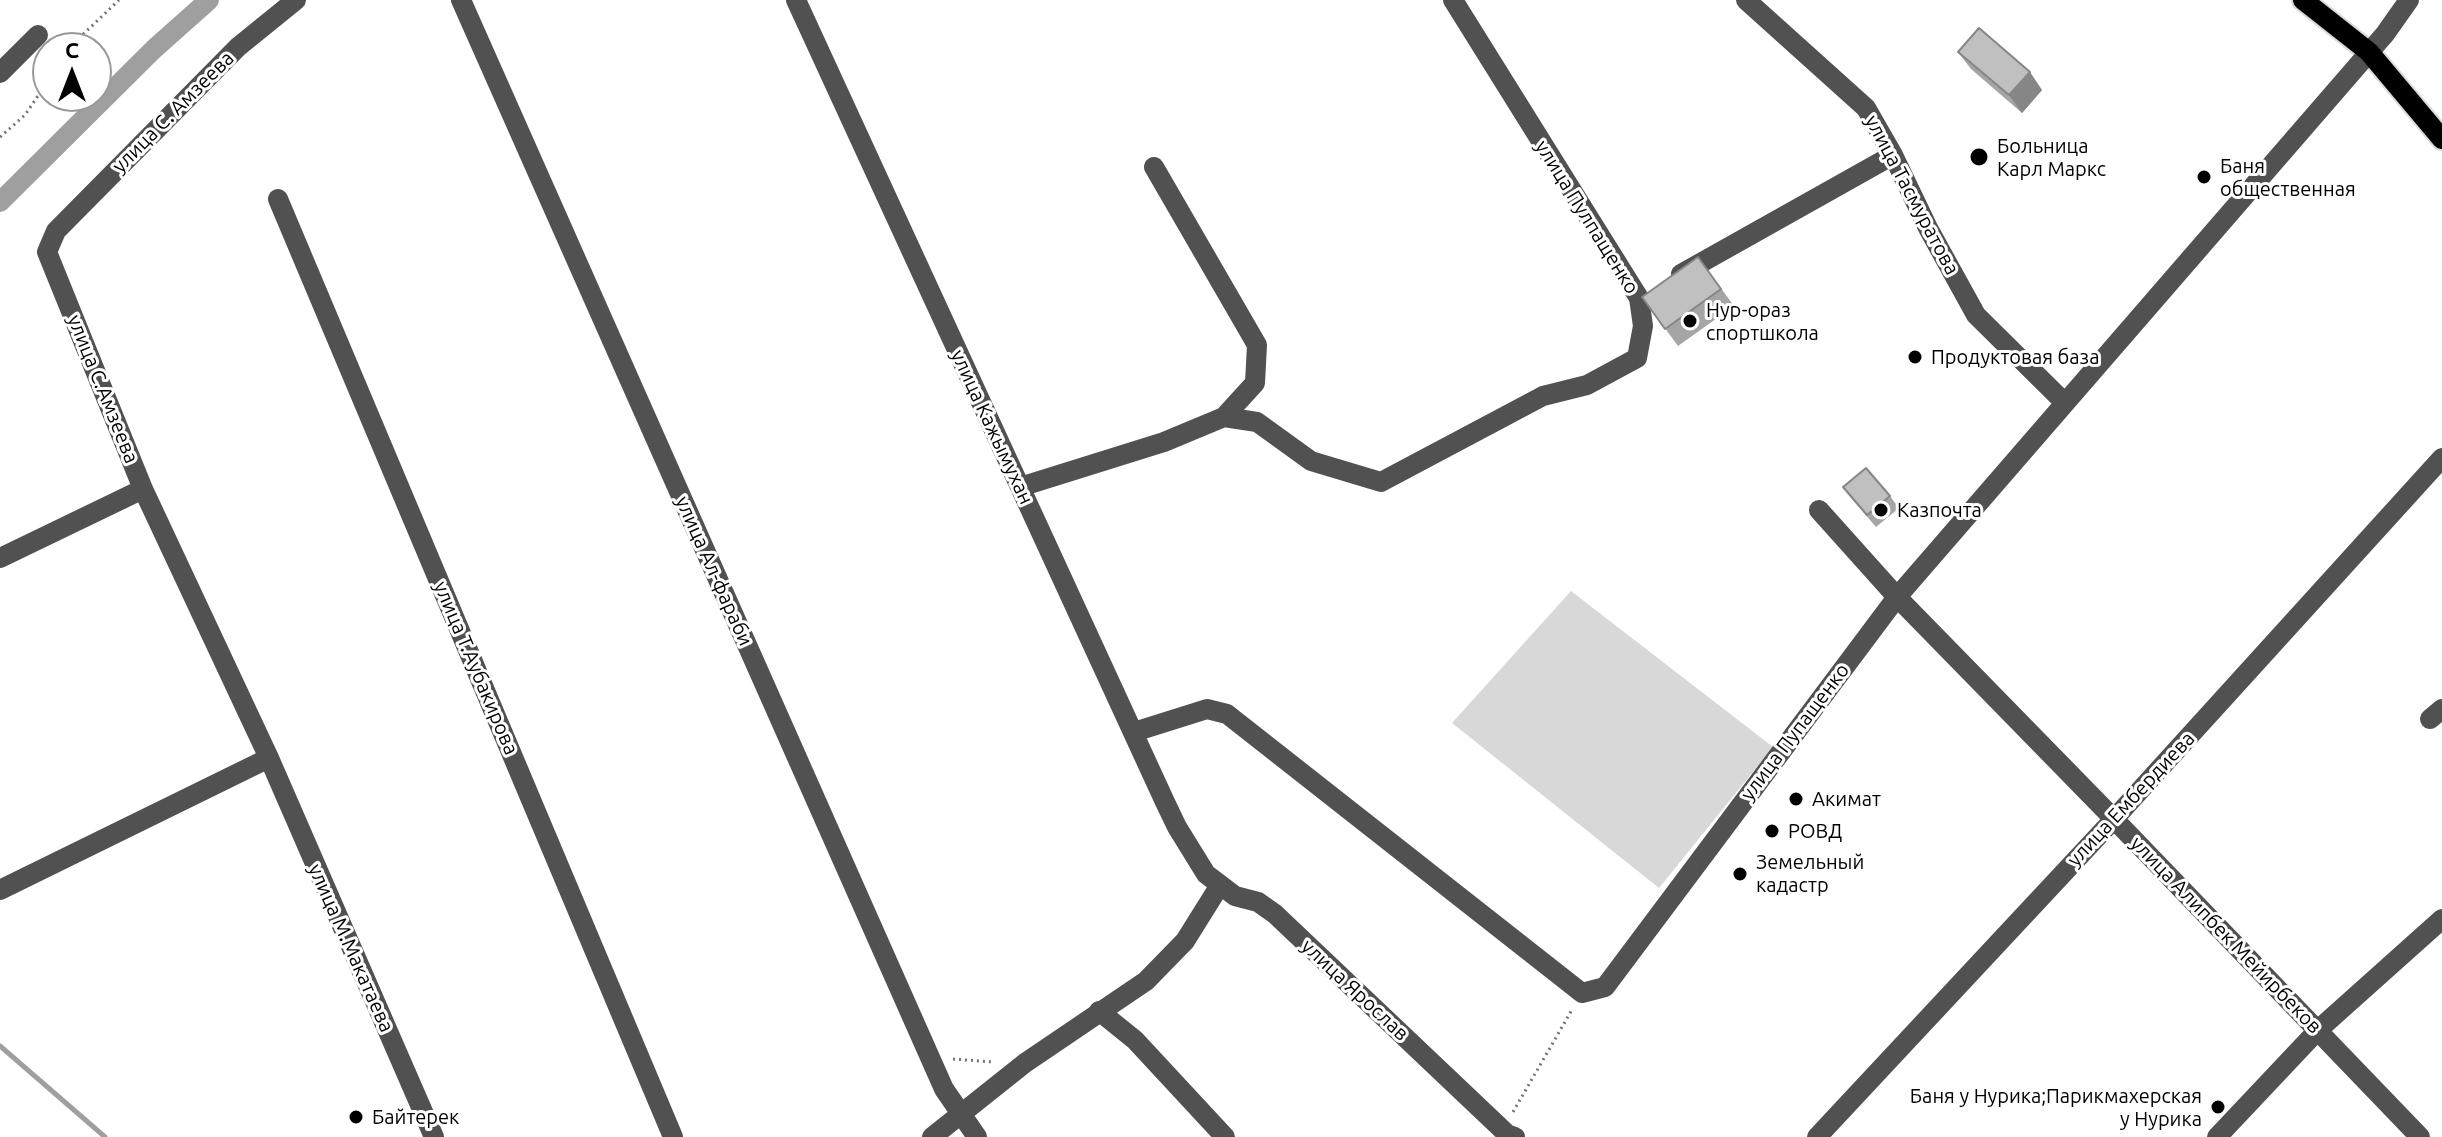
<!DOCTYPE html>
<meta charset="utf-8">
<style>
body{margin:0}
#map{position:relative;width:2442px;height:1137px;overflow:hidden;background:#fff;font-family:Ubuntu,sans-serif}
canvas{display:block}
.north{position:absolute;left:32px;top:32px;width:80px;height:80px;box-sizing:border-box;background:#fff;border:2px solid #999;border-radius:50%;rotate:0deg;font-size:22px;font-weight:700;line-height:32px;text-align:center;color:#000}
.north::after{content:'';display:block;margin:auto;width:28px;height:36px;background:#000;clip-path:polygon(50% 0,100% 100%,50% 72%,0 100%)}
</style>
<div id="map">
<canvas width="2442" height="1137"></canvas>
<div class="north">С</div>
</div>
<script>
const g = document.querySelector('canvas').getContext('2d');
g.lineJoin = 'round';
function fillPath(path, color) { g.fillStyle = color; g.fill(path, 'evenodd'); }
function stroke(path, color, width, dash) { g.strokeStyle = color; g.lineWidth = width; g.lineCap = dash ? 'butt' : 'round'; g.setLineDash(dash || []); g.stroke(path); }
function drawText(font, color, halo, rows, align = 'center') {
  g.font = font + ' Ubuntu,sans-serif'; g.lineWidth = 6; g.setLineDash([]); g.textBaseline = 'middle'; g.strokeStyle = halo; g.fillStyle = color; for (const [text, x, y, turn = 0] of rows) {
    g.save(); g.translate(x, y); g.rotate((+turn || 0) * Math.PI / 180); g.textAlign = isNaN(turn) ? turn : align; if (halo) g.strokeText(text, 0, 0); g.fillText(text, 0, 0); g.restore();
  }
}
fillPath(new Path2D(`
 M1571 591 1773 747 1659 888 1452 723Z`), '#d8d8d8');
stroke(new Path2D(`
 M0 1046 105 1137`), '#9f9f9f', 5);
stroke(new Path2D(`
 M0 202 154 49 209 0`), '#9f9f9f', 20);
const major = new Path2D(`
 M2303 0 2369 52 2442 139`);
stroke(major, '#dbdbdb', 24);
stroke(new Path2D(`
 M57 39 74 43 119 0
 M0 137 25 115 48 81
 M953 1059 993 1062
 M1513 1112 1573 1008`), '#737373', 3, [2, 4]);
stroke(new Path2D(`
 M461 0 944 1089 977 1137
 M796 0 1165 802 1177 827 1206 874 1235 896 1258 902 1275 914 1507 1134 1515 1137
 M1746 0 1866 108 1893 155 1928 228 1976 315 2064 402
 M0 73 38 35
 M1154 167 1257 345 1255 383 1224 417
 M278 199 673 1137
 M1681 274 1893 155
 M1020 487 1164 442 1224 417 1257 422 1311 461 1381 482 1543 396 1587 385 1637 358 1643 326 1639 298 1453 0
 M143 489 269 758 434 1137
 M1819 510 1897 597 2114 819 2420 1137
 M0 558 143 489 47 252 56 231 238 47 296 0
 M2430 719 2442 709
 M1134 732 1207 709 1227 714 1582 993 1605 987 1897 597 2385 34 2409 0
 M0 890 269 758
 M1099 1011 1135 1040 1225 1137
 M932 1137 1025 1063 1146 981 1185 941 1220 885
 M1817 1137 2114 819 2442 458
 M2217 1137 2318 1030 2442 919`), '#515151', 20);
stroke(major, '#000', 20);
fillPath(new Path2D(`
 M1958 52 2042 90 2022 113 1971 69Z
 M1698 257 1734 306 1678 346 1642 297Z
 M1843 487 1890 496 1899 508 1876 527 1852 499Z`), '#a5a5a5');
fillPath(new Path2D(`
 M2030 72 2042 90 2022 113 2009 95Z`), '#868686');
const building = new Path2D(`
 M1979 28 2030 72 2009 95 1958 52Z
 M1698 257 1721 289 1665 329 1642 297Z
 M1866 468 1890 496 1867 515 1843 487Z`);
fillPath(building, '#c0c0c0');
stroke(building, '#868686', 2);
for (const [x, y, r, color] of [
 [1979,157,10,"#000"],
 [2204,177,8,"#000"],
 [1690,321,8,"#000"],
 [1915,357,8,"#000"],
 [1881,510,8,"#000"],
 [1796,799,8,"#000"],
 [1772,831,8,"#000"],
 [1740,874,8,"#000"],
 [2218,1107,8,"#000"],
 [356,1117,8,"#000"]
]) { const dot = new Path2D(); dot.arc(x, y, r, 0, 2 * Math.PI); g.fillStyle = color; g.fill(dot); stroke(dot, '#fff', 3); }
drawText('20px', '#000', '#fff', [
 ["улица С. Амзеева",173,112,-45],
 ["улица Тасмуратова",1912,195,62],
 ["улица Пулпащенко",1587,217,58],
 ["улица С.Амзеева",103,389,68],
 ["улица Кажымухан",992,427,65],
 ["улица Ал-фараби",714,571,66],
 ["улица Т.Аубакирова",476,668,67],
 ["улица Пупащенко",1795,732,-53],
 ["улица Ембердиева",2131,799,-47],
 ["улица Алипбек Мейирбеков",2226,935,46],
 ["улица М.Макатаева",351,948,66],
 ["улица Ярослав",1355,990,43]
]);
drawText('20px', '#000', '#fff', [
 ["Больница",1997,146],
 ["Карл Маркс",1997,169],
 ["Баня",2220,166],
 ["общественная",2220,189],
 ["Нур-ораз",1706,310],
 ["спортшкола",1706,333],
 ["Продуктовая база",1931,357],
 ["Казпочта",1897,510],
 ["Акимат",1812,799],
 ["РОВД",1788,831],
 ["Земельный",1756,862],
 ["кадастр",1756,885],
 ["Баня у Нурика;Парикмахерская",2202,1096,"right"],
 ["у Нурика",2202,1119,"right"],
 ["Байтерек",372,1117]
], 'left');
</script>
